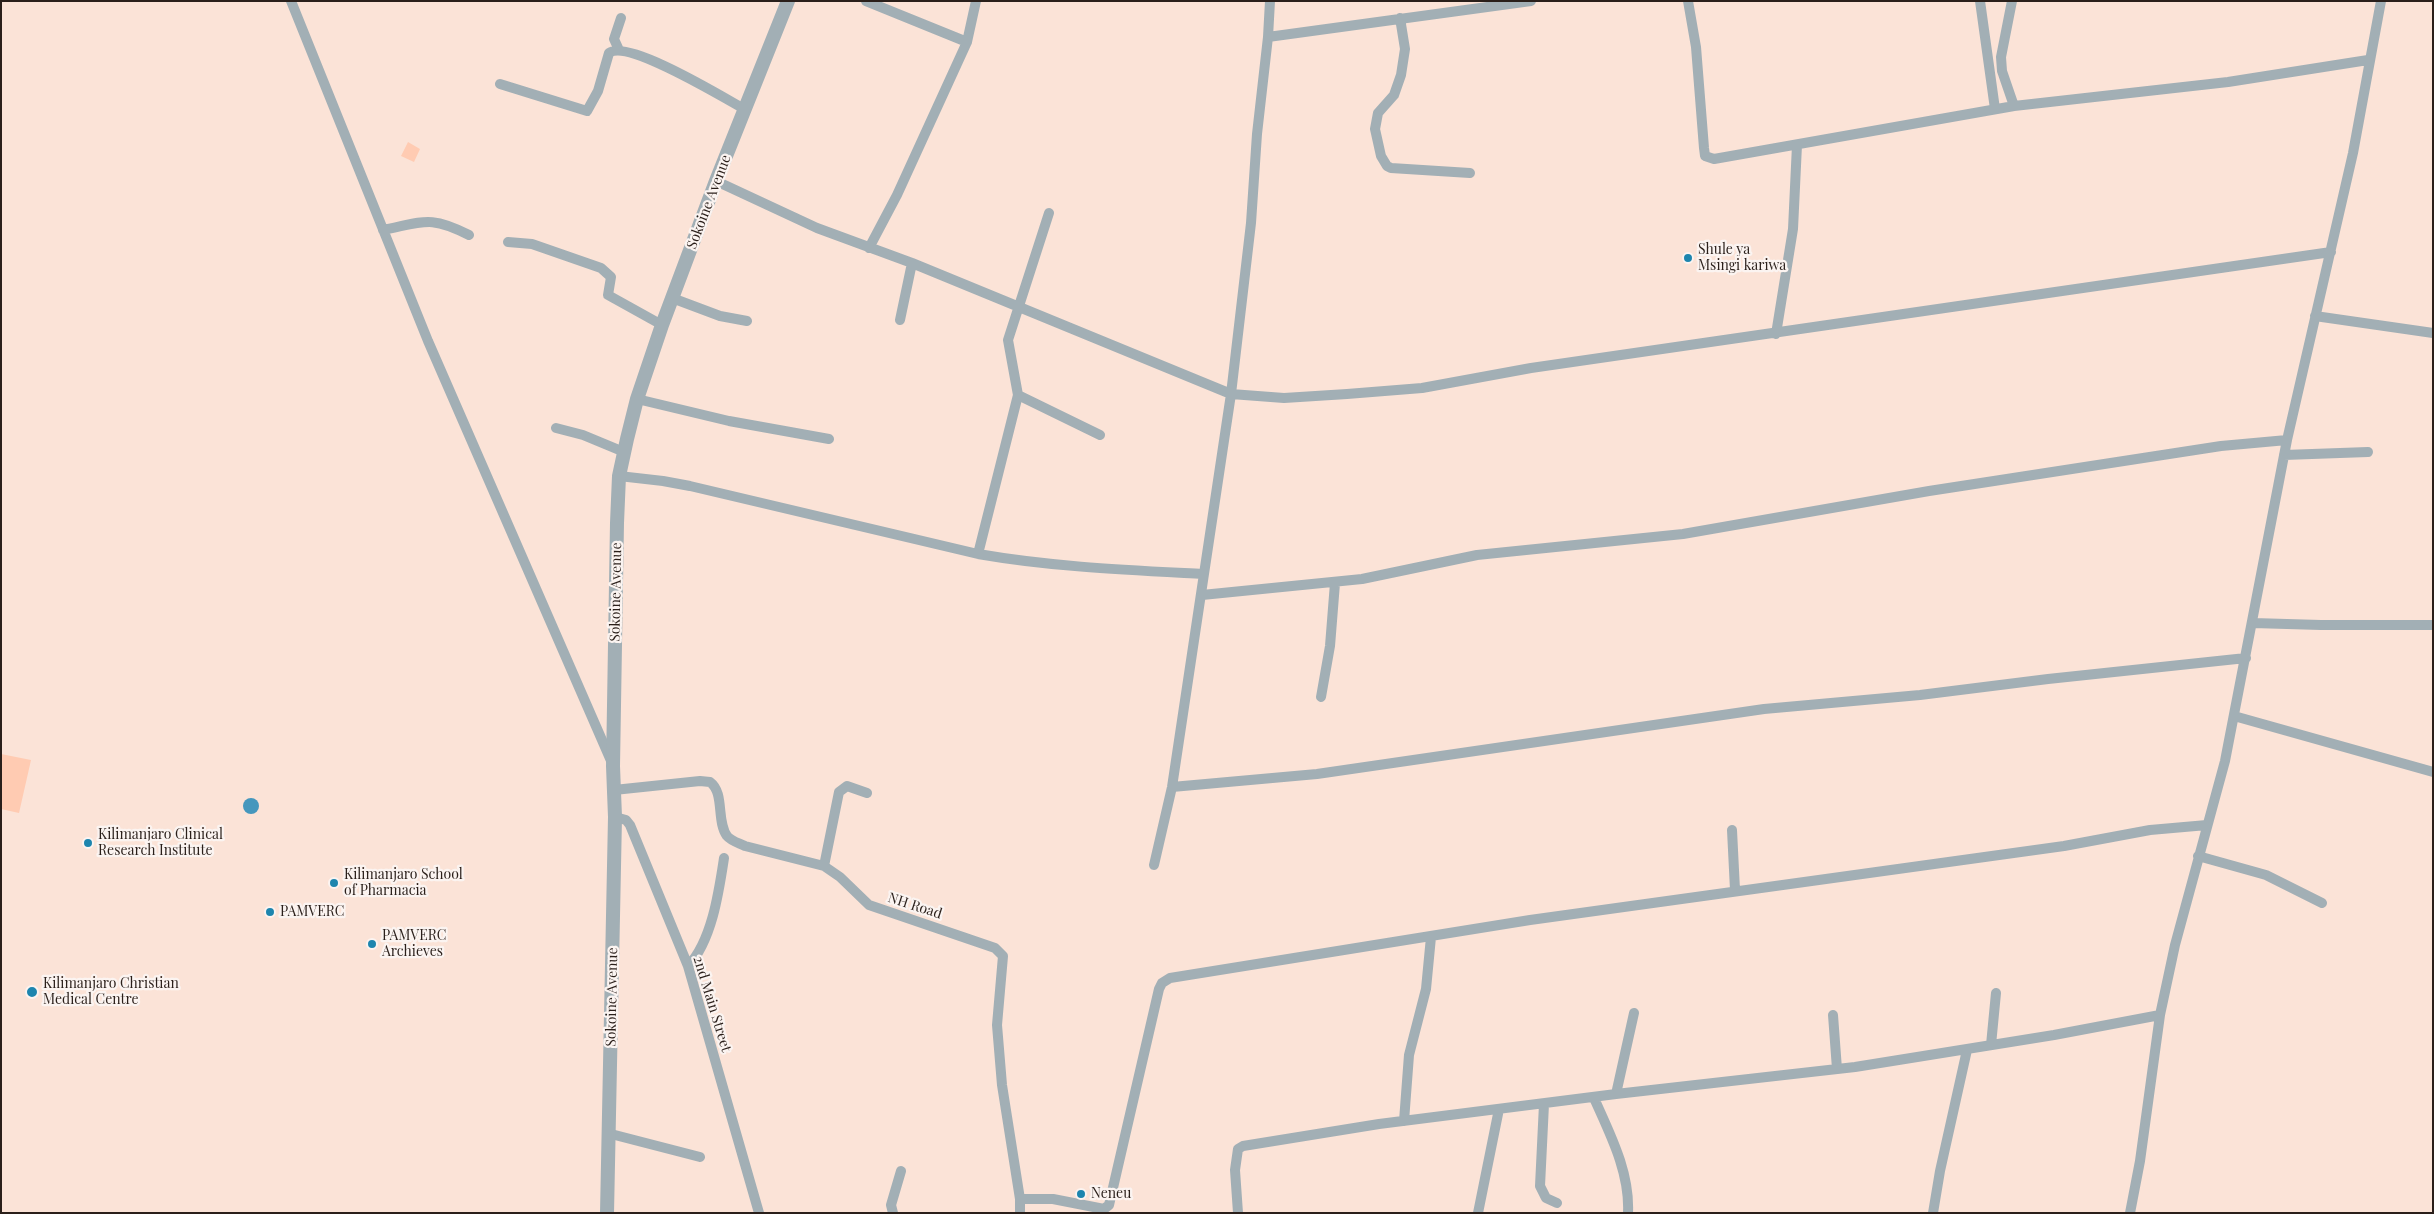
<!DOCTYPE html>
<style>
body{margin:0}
#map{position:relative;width:2434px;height:1214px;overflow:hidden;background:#fbe3d7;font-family:"Playfair Display",serif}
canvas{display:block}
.frame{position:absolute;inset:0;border:2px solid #2a1f1a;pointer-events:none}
</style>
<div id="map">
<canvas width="2434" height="1214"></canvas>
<div class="frame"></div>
</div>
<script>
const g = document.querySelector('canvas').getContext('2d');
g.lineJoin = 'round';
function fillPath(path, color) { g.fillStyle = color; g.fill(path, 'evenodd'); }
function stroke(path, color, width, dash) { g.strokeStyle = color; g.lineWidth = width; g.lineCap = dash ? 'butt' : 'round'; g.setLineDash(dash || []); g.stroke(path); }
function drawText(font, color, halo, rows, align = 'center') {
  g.font = font + ' "Playfair Display",serif'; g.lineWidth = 4.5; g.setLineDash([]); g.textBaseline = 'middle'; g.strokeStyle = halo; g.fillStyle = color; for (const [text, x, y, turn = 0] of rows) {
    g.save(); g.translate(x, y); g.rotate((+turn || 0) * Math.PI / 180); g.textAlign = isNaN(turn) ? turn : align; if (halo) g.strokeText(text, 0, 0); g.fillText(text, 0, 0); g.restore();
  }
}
fillPath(new Path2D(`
 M408 142 420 149 414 162 401 156Z
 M1 754 31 760 19 813 1 809Z`), '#ffcbb2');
fillPath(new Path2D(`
 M243 806a8 8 0 1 1 16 0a8 8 0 1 1-16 0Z`), '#4597bd');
stroke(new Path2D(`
 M291 1 428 341 612 763
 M866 1 967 42
 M1270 1 1268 37 1257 134 1251 223 1231 394 1284 398 1347 394 1422 388 1531 368 2331 252
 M1688 1 1696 47 1704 148 1705 156 1714 159 2014 106 2228 82 2368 60
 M1980 1 1995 109
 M2012 1 2001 57 2002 71 2014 106
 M1400 18 1405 49 1401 75 1394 95 1378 113 1375 129 1381 156 1387 166 1391 168 1470 173
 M1268 37 1531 1
 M619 50 614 39 621 18
 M500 84 587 111 598 91 609 53C628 39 724 98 746 110
 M716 181 817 228 912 263 1231 394 1172 787 1154 865
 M383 230C424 222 430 215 469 235
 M508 242 532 244 601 268 611 277 608 295 662 325
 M869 248 897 195 967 42 976 1
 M672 298 720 316 747 321
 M2315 316 2433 333
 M900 320 912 263
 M1776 334 1793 229 1797 145
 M1018 395 1100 435
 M637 399 729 421 829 439
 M556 428 583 435 624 452
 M2284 455 2368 452
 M619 476 663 481 690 486 978 554C1053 567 1127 570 1203 574
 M978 554 1018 395 1008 340 1049 213
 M1202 595 1362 579 1477 555 1683 534 1929 491 2221 446 2287 440
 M2253 623 2321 625H2433
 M1321 697 1330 646 1335 583
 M2234 716 2433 772
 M1172 787 1317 774 1764 709 1920 695 2048 679 2246 658
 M614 790 700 781 710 782C725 793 716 821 727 836 731 841 739 843 745 846L824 866 840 877 869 905 995 948 1003 956 997 1025 1002 1085 1020 1199V1213
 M615 817 626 820 630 825 688 966 759 1213
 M1732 830 1735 890
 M2198 856 2266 875 2322 903
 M824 866 839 792 847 786 867 793
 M688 966C712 941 719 891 724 858
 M1833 1015 1837 1069
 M1991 1045 1996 993
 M1616 1094 1634 1013
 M1594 1098C1610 1134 1630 1172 1628 1213
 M1544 1104 1540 1186 1546 1198 1557 1203
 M1404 1121 1409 1055 1426 989 1431 937
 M611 1134 700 1157
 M1020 1199H1053L1104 1209 1109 1205 1159 989 1162 983 1170 978 1530 920 2064 846 2150 830 2207 825
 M893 1213 891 1205 901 1171
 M1238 1213 1235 1170 1238 1149 1243 1146 1379 1124 1616 1094 1855 1067 2054 1035 2160 1015
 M1478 1213 1499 1109
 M1933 1213 1940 1171 1967 1050
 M2130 1213 2140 1161 2160 1015 2175 945 2225 761 2287 440 2353 153 2381 1`), '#a2afb5', 10);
stroke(new Path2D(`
 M607 1213 615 817 613 766 617 523 619 476 627 439 637 399 662 325 716 181 788 1`), '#a2afb5', 14);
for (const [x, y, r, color] of [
 [1688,258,5,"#1d85ae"],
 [88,843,5,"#1d85ae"],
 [334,883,5,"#1d85ae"],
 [270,912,5,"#1d85ae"],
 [372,944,5,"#1d85ae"],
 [32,992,6,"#1d85ae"],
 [1081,1194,5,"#1d85ae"]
]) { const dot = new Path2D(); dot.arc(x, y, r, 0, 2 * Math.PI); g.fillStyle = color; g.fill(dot); stroke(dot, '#fbf4f1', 2); }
drawText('14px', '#2a1f1a', '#fbf4f1', [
 ["Sokoine Avenue",709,202,-69],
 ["Sokoine Avenue",616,592,-89],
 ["NH Road",915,906,18],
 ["Sokoine Avenue",612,997,-89],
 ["2nd Main Street",712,1004,73]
]);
drawText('14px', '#2a1f1a', '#fbf4f1', [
 ["Shule ya",1698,250],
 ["Msingi kariwa",1698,266],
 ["Kilimanjaro Clinical",98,835],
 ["Research Institute",98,851],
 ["Kilimanjaro School",344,875],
 ["of Pharmacia",344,891],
 ["PAMVERC",280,912],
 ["PAMVERC",382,936],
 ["Archieves",382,952],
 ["Kilimanjaro Christian",43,984],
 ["Medical Centre",43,1000],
 ["Neneu",1091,1194]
], 'left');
</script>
